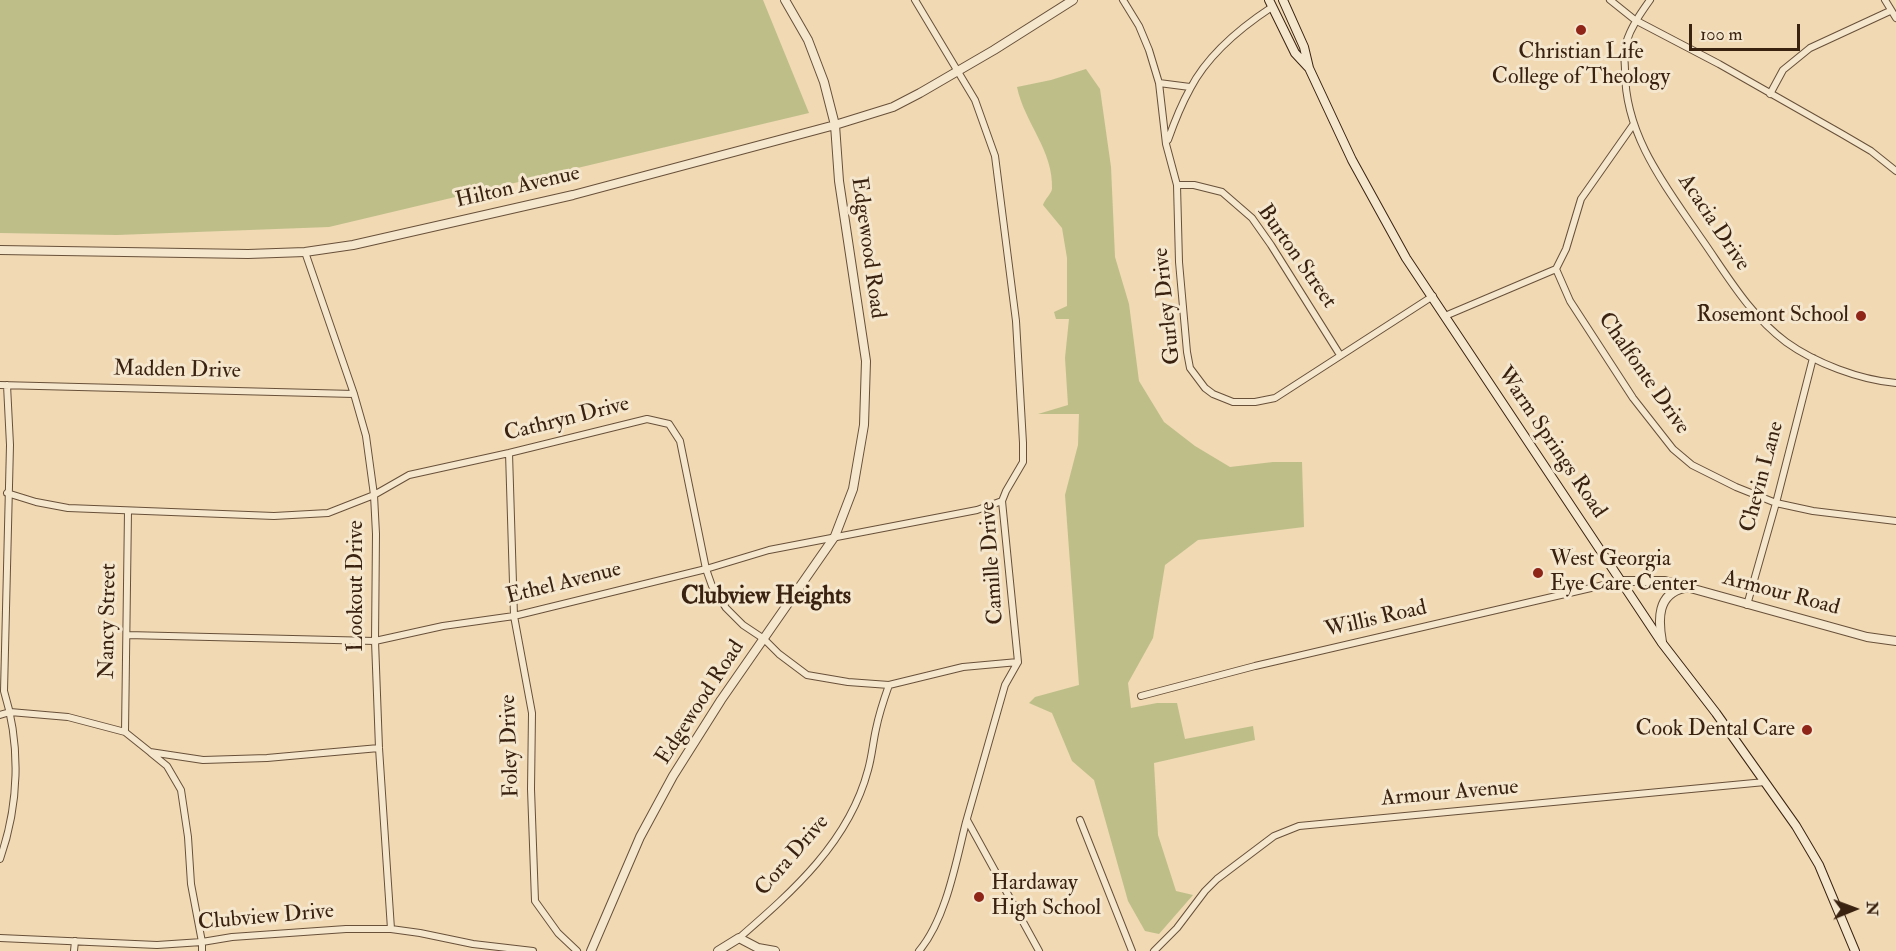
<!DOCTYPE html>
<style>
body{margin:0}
#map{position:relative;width:1896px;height:951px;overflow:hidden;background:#f0d9b3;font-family:"IM FELL Double Pica",serif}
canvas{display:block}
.north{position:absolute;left:1824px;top:879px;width:60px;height:60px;-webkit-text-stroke:4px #f5e6ce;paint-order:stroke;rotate:89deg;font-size:16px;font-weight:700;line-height:24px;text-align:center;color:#3a2210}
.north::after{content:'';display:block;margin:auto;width:21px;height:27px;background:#3a2210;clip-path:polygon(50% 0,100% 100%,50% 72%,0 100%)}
.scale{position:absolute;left:1689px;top:24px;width:111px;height:27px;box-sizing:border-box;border:3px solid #3a2210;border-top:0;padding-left:8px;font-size:18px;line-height:21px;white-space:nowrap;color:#3a2210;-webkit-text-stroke:4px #f5e6ce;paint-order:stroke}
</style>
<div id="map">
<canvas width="1896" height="951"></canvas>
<div class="north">N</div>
<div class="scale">100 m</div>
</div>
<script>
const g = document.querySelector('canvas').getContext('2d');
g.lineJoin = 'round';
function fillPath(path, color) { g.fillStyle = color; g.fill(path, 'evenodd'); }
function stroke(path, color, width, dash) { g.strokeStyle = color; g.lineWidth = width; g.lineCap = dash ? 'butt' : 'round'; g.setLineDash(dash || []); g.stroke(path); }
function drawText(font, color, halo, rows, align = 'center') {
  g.font = font + ' "IM FELL Double Pica",serif'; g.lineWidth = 6; g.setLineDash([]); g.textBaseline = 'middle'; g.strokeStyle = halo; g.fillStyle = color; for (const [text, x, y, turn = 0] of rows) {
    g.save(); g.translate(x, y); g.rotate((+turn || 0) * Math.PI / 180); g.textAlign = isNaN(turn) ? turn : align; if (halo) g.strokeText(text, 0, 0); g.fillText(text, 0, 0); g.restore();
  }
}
fillPath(new Path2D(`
 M0 0H763L809 113 329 227 117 235 0 233Z
 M1086 69 1100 89 1111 167 1115 257 1129 304 1139 381 1164 422 1195 446 1230 467 1273 462H1302L1304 527 1198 540 1165 565 1153 638 1128 683 1131 708 1157 703H1177L1185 739 1253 726 1255 740 1154 763 1158 835 1176 891 1193 895 1159 934 1145 931 1128 901 1094 780 1072 761 1052 713 1029 703 1035 697 1079 685 1065 495 1078 445 1079 414H1038L1068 405 1065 358 1069 319H1056L1054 312 1067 306V258L1062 228 1043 205C1045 199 1051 194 1052 189 1054 151 1024 122 1017 87L1051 80Z`), '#bebe89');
const minor = new Path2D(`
 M915 0 975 100 995 156 1016 321 1023 443V462L1006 491 1002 501 1018 662 1005 685C992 731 979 776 966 822 956 862 946 919 919 951
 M1123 0 1139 26 1149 50 1159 83 1166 144 1177 185 1179 262 1187 352 1190 368 1205 388 1213 394 1233 402H1255L1275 398 1433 296
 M1610 0 1635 20 1719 64 1842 134 1871 151 1896 171
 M1650 0C1640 14 1631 27 1626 43 1623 52 1625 62 1625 71 1625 137 1667 188 1703 241 1728 277 1750 315 1786 342 1815 363 1860 380 1896 383
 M1885 0 1896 18
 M1159 83 1190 87
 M1770 94 1783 70 1810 48 1890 11
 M1168 140C1174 123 1181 105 1190 89 1208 54 1240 28 1272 7
 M1177 185H1194L1222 192 1252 218 1271 245 1340 355
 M305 252 354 394 366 436 374 495 376 534 375 641 379 748 391 929
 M1556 269 1570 301 1633 398 1673 449 1692 465 1736 487 1776 503 1813 511 1896 521
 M1445 316 1556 269 1566 249 1581 199 1633 125
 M0 385 354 394
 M509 453 514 616 532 713 531 789 535 901 558 933 577 951
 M7 493 36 502 68 508 274 516 328 513 374 495 409 475 509 453 647 419 669 424 680 441 706 569 712 586 726 608 743 625 764 639 779 654 807 675 848 682 889 685 963 667 1018 662
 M1747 605 1776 503 1813 358
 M127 635 375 641 443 626 514 616 706 569 769 550 977 510 1002 501
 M1141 696 1255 666 1621 581
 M0 715 10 712 68 717 125 732 150 752 203 760 267 758 379 748
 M125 732 128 511
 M151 753 167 766 181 790 188 837 191 884 202 942V951
 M967 820 1039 951
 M1080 820 1132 951
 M0 859C19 805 21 746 4 691L10 445 7 385
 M0 938 157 945 202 942 232 937 346 929H391L420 933 473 944 533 951
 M739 938C793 891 849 842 868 770 872 756 873 742 876 729 879 714 884 699 889 685
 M74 951 75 941
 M1154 951 1177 928 1205 891 1217 879 1274 836 1299 826 1765 782`);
const tertiary = new Path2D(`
 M0 250 248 254 305 252 353 245 573 195 835 125 893 107 920 93 994 50 1073 0
 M1621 581H1665L1867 637 1896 641
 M1662 642C1658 620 1657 594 1684 588
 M591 951 640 837 673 776 721 700 835 536 853 489 864 425 866 361 839 181 835 125 824 82 808 40 785 0
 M718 951 739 938 758 948 775 951`);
const secondary = new Path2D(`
 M1269 0 1295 53 1308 67
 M1283 0 1304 47 1309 68 1352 160 1406 258 1662 643 1716 713 1796 826 1819 865 1855 951`);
stroke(minor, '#685039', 8);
stroke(tertiary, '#685039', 10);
stroke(secondary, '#3a2210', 10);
stroke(minor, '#f5e6ce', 6);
stroke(tertiary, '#f5e6ce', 8);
stroke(secondary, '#f5e6ce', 8);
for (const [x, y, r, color] of [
 [1581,30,6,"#8f2418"],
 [1861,316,6,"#8f2418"],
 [1538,573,6,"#8f2418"],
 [1807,730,6,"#8f2418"],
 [979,897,6,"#8f2418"]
]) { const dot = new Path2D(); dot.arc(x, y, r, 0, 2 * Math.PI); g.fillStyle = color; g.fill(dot); stroke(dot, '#f5e6ce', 2); }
drawText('22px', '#3a2210', '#f5e6ce', [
 ["Christian Life",1581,53,"center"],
 ["College of Theology",1581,78,"center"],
 ["Rosemont School",1849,316],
 ["West Georgia",1550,560,"left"],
 ["Eye Care Center",1550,585,"left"],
 ["Cook Dental Care",1795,730],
 ["Hardaway",991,884,"left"],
 ["High School",991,909,"left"]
], 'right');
drawText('22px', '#3a2210', '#f5e6ce', [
 ["Hilton Avenue",518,188,-13],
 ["Acacia Drive",1713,223,56],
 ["Edgewood Road",867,248,82],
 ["Burton Street",1296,257,55],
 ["Gurley Drive",1168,306,-96],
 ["Madden Drive",177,371,1],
 ["Chalfonte Drive",1643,374,55],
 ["Cathryn Drive",567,420,-14],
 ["Warm Springs Road",1551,443,56],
 ["Chevin Lane",1763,477,-75],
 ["Camille Drive",993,563,-94],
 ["Ethel Avenue",564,584,-14],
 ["Lookout Drive",357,586,-90],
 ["Armour Road",1781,594,15],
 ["Willis Road",1376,620,-13],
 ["Nancy Street",109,621,-89],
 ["Edgewood Road",701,703,-57],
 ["Foley Drive",511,746,-92],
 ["Armour Avenue",1450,794,-5],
 ["Cora Drive",793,856,-49],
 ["Clubview Drive",266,918,-5]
]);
drawText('bold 24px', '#3a2210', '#f5e6ce', [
 ["Clubview Heights",766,598]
]);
</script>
